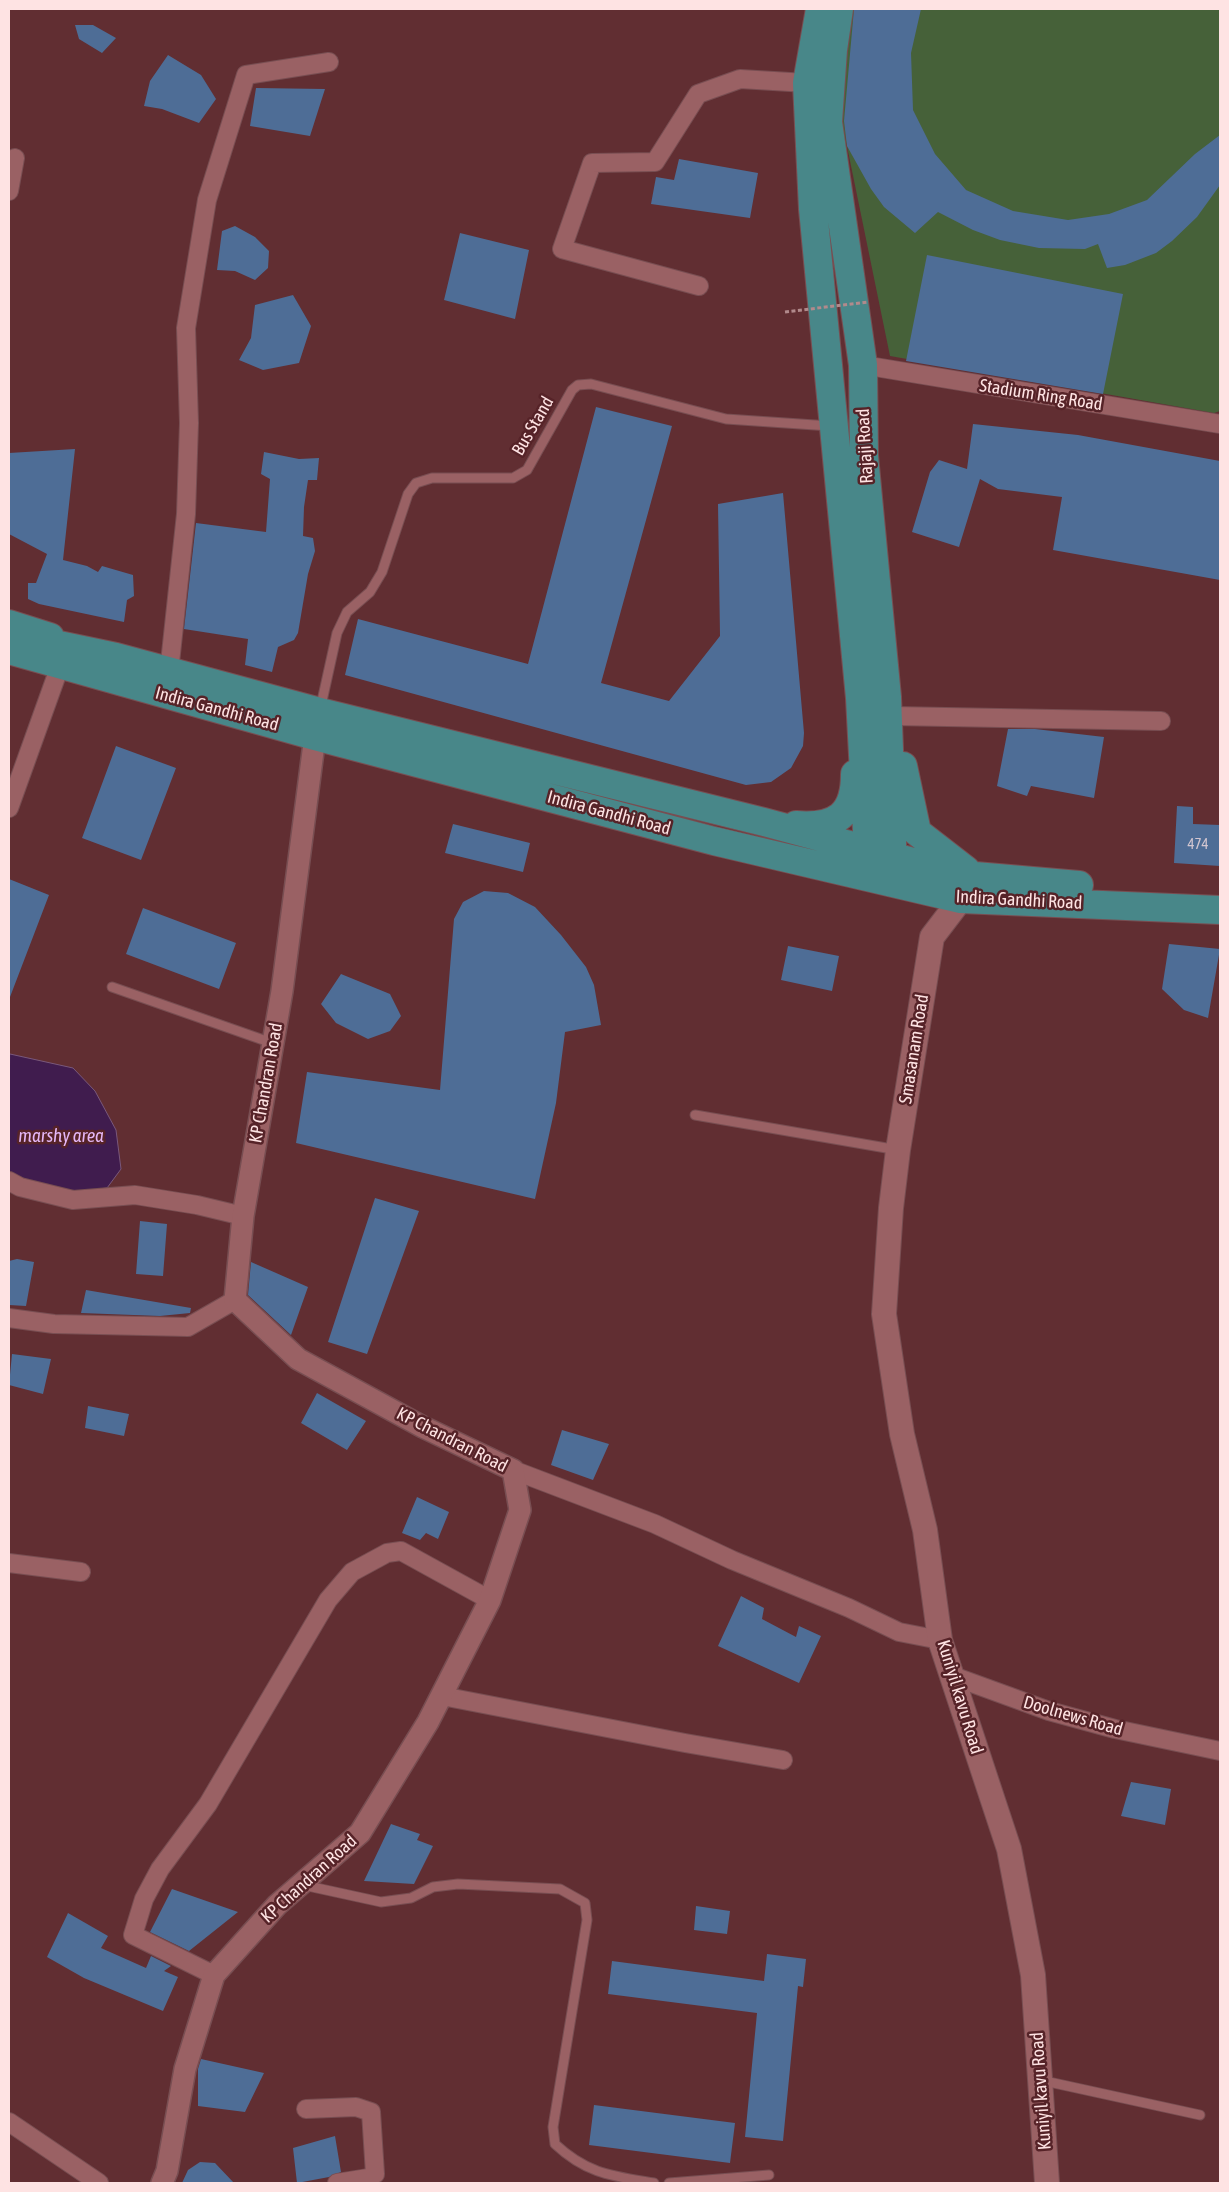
<!DOCTYPE html>
<style>
body{margin:0}
#map{position:relative;width:1229px;height:2192px;overflow:hidden;background:#612e32;font-family:"Asap Condensed",sans-serif}
canvas{display:block}
.frame{position:absolute;inset:0;border:10px solid #fee3e3;pointer-events:none}
</style>
<div id="map">
<canvas width="1229" height="2192"></canvas>
<div class="frame"></div>
</div>
<script>
const g = document.querySelector('canvas').getContext('2d');
g.lineJoin = 'round';
function fillPath(path, color) { g.fillStyle = color; g.fill(path, 'evenodd'); }
function stroke(path, color, width, dash) { g.strokeStyle = color; g.lineWidth = width; g.lineCap = dash ? 'butt' : 'round'; g.setLineDash(dash || []); g.stroke(path); }
function drawText(font, color, halo, rows, align = 'center') {
  g.font = font + ' "Asap Condensed",sans-serif'; g.lineWidth = 5; g.setLineDash([]); g.textBaseline = 'middle'; g.strokeStyle = halo; g.fillStyle = color; for (const [text, x, y, turn = 0] of rows) {
    g.save(); g.translate(x, y); g.rotate((+turn || 0) * Math.PI / 180); g.textAlign = isNaN(turn) ? turn : align; if (halo) g.strokeText(text, 0, 0); g.fillText(text, 0, 0); g.restore();
  }
}
fillPath(new Path2D(`
 M851 9H1220V411L1214 413 890 356 841 117 840 54Z`), '#466139');
const water = new Path2D(`
 M10 1054 73 1068 95 1091 116 1130 121 1169 107 1188 76 1192 39 1185 9 1172Z`);
fillPath(water, '#401c4e');
stroke(water, '#79587b', 1);
fillPath(new Path2D(`
 M854 9H921L911 53 913 110 935 154 966 190 1013 211 1068 220 1109 214 1147 200 1195 154 1220 135V185L1197 217 1172 241 1156 253 1125 265 1107 268 1098 244 1085 249 1039 248 1000 240 973 230 938 212 915 233 884 207 871 189 847 146 844 121Z
 M75 25H93L116 38 102 53 79 39Z
 M168 55 201 75 216 99 199 123 162 109 144 106 150 81Z
 M256 88 325 89 310 136 250 126Z
 M679 159 758 173 750 218 651 204 656 177 674 180Z
 M235 226 255 237 269 251 268 268 255 280 235 271 217 270 222 231Z
 M460 233 529 250 515 319 444 300Z
 M927 255 1123 294 1103 394 906 361Z
 M293 295 311 326 299 363 263 370 239 360 251 338 255 305Z
 M596 407 672 426 601 683 669 701 720 636 718 504 783 493 804 733 803 746 791 768 771 782 746 785 345 675 358 619 528 664Z
 M973 424 1078 435 1220 461V580L1053 550 1062 497 998 489 980 479 959 547 912 532 930 472 939 460 967 469Z
 M75 449 63 560 87 566 98 572 102 566 133 575 134 596 127 600 124 622 39 604 28 599V583H36L47 554 9 534V453Z
 M264 452 299 459 319 458 317 480H308L304 507 303 536 313 538 315 551 308 574 298 633 294 640 278 647 272 672 245 665 248 639 184 629 196 523 266 532 270 479 261 474Z
 M1008 729H1035L1104 737 1094 798 1031 786 1027 796 997 786Z
 M116 746 176 768 141 860 82 838Z
 M1177 806 1193 807V824L1220 825V866L1174 863Z
 M453 824 530 843 523 872 445 853Z
 M9 879 49 895 10 997H9Z
 M484 891 508 893 535 907 561 935 586 967 594 985 601 1025 565 1032 556 1103 535 1199 296 1143 307 1072 440 1090 454 919 463 902Z
 M143 908 236 943 219 989 126 954Z
 M1169 944 1220 949 1208 1018 1184 1010 1162 989Z
 M788 946 839 956 832 991 781 980Z
 M341 974 390 994 401 1016 390 1031 368 1039 336 1023 321 1004Z
 M375 1198 419 1211 367 1354 328 1342Z
 M140 1221 167 1224 163 1276 136 1274Z
 M17 1259 34 1262 26 1306 9 1305V1261Z
 M251 1262 308 1287 291 1335 248 1295Z
 M86 1290 191 1308 190 1313 160 1316 81 1313Z
 M12 1354 51 1359 43 1394 9 1385Z
 M317 1393 366 1421 347 1450 301 1423Z
 M88 1406 129 1414 124 1436 85 1428Z
 M562 1430 609 1444 593 1480 551 1465Z
 M417 1497 449 1512 438 1539 426 1533 420 1540 402 1533Z
 M741 1596 764 1608 762 1619 796 1637 799 1626 821 1636 799 1683 718 1646Z
 M1131 1782 1171 1789 1165 1825 1121 1816Z
 M391 1824 420 1834 417 1840 433 1846 414 1884 364 1881Z
 M172 1889 238 1912 189 1951 150 1932Z
 M696 1906 730 1911 727 1934 694 1930Z
 M68 1913 108 1936 101 1948 146 1968 151 1956 171 1966 164 1971 178 1977 163 2011 84 1978 47 1957Z
 M767 1954 806 1959 803 1987 798 1986 783 2141 745 2137 757 2013 608 1994 612 1961 764 1981Z
 M201 2059 264 2073 245 2112 198 2106V2069Z
 M594 2105 735 2123 730 2163 589 2145Z
 M335 2136 341 2172 329 2177 297 2183 293 2148Z
 M200 2162 215 2163 234 2183H182L188 2170Z`), '#4e6d96');
const service = new Path2D(`
 M320 710 337 633 347 612 370 592 382 572 408 494 416 483 432 478H513L527 470 572 390 578 385 591 384 726 419 830 426
 M112 987 272 1043
 M695 1115 898 1150
 M303 1885 381 1902 411 1898 433 1887 458 1884 560 1889 585 1903 587 1920 553 2127 555 2144C587 2174 612 2176 654 2183
 M1040 2080 1200 2115
 M669 2183 769 2175`);
const minor = new Path2D(`
 M9 191 15 158
 M699 286 562 249 592 163 655 162 698 94 740 79 807 83
 M863 365 1220 424
 M169 672 186 514 189 423 186 328 207 200 246 75 329 62
 M893 716 1161 721
 M9 808 56 677
 M9 1181 20 1187 73 1200 135 1195 197 1205 243 1216
 M9 1318 54 1324 188 1327 235 1300
 M513 1470 655 1524 732 1560 849 1608 899 1632 940 1640
 M9 1563 81 1572
 M950 1675 1049 1711 1115 1729 1220 1751
 M442 1696 685 1743 783 1760
 M214 1975 133 1935 144 1899 160 1869 208 1804 328 1600 352 1572 387 1553 401 1551 490 1600
 M306 2109 356 2107 371 2112 375 2174 368 2178 337 2183
 M9 2122 99 2183`);
const tertiary = new Path2D(`
 M162 2183 167 2171 185 2069 214 1975 277 1905 360 1833 428 1722 490 1600 520 1510 513 1470 423 1427 298 1359 235 1300 243 1216 282 991 315 736`);
const secondary = new Path2D(`
 M961 899 932 937 898 1150 891 1208 884 1314 902 1434 925 1530 940 1640 1009 1849 1033 1975 1047 2183`);
const primary = new Path2D(`
 M820 9 807 83 813 209 860 698 868 850 872 866
 M839 9 833 50 828 122 863 365 864 456 887 697 892 828V856L883 870
 M9 624 50 637
 M30 639 116 657 320 712 764 822 928 866 975 876 1079 885
 M9 650 315 736 714 841 961 899 1220 910
 M903 766 917 832 966 870
 M796 825C836 828 855 815 855 774`);
stroke(service, '#784e52', 11);
stroke(minor, '#784e52', 20);
stroke(tertiary, '#784e52', 24);
stroke(secondary, '#784e52', 26);
stroke(primary, '#784e52', 30);
stroke(service, '#9a6164', 9);
stroke(minor, '#9a6164', 18);
stroke(tertiary, '#9a6164', 21);
stroke(secondary, '#9a6164', 24);
stroke(primary, '#488789', 28);
stroke(new Path2D(`
 M785 312 868 302`), '#b18a8c', 3, [4, 2.5]);
drawText('15px', '#d2c6d0', null, [
 ["474",1198,844]
]);
drawText('18px', '#fee3e3', '#562328', [
 ["Stadium Ring Road",1041,395,9],
 ["Bus Stand",533,426,-60],
 ["Rajaji Road",865,446,-93],
 ["Indira Gandhi Road",217,709,15],
 ["Indira Gandhi Road",609,813,15],
 ["Indira Gandhi Road",1019,900,3],
 ["Smasanam Road",914,1049,-81],
 ["KP Chandran Road",266,1083,-80],
 ["KP Chandran Road",452,1440,27],
 ["Kuniyil kavu Road",960,1697,73],
 ["Doolnews Road",1073,1716,16],
 ["KP Chandran Road",309,1879,-42],
 ["Kuniyil kavu Road",1041,2091,-94]
]);
drawText('italic 19px', '#e4b7f7', '#562328', [
 ["marshy area",61,1136]
]);
</script>
